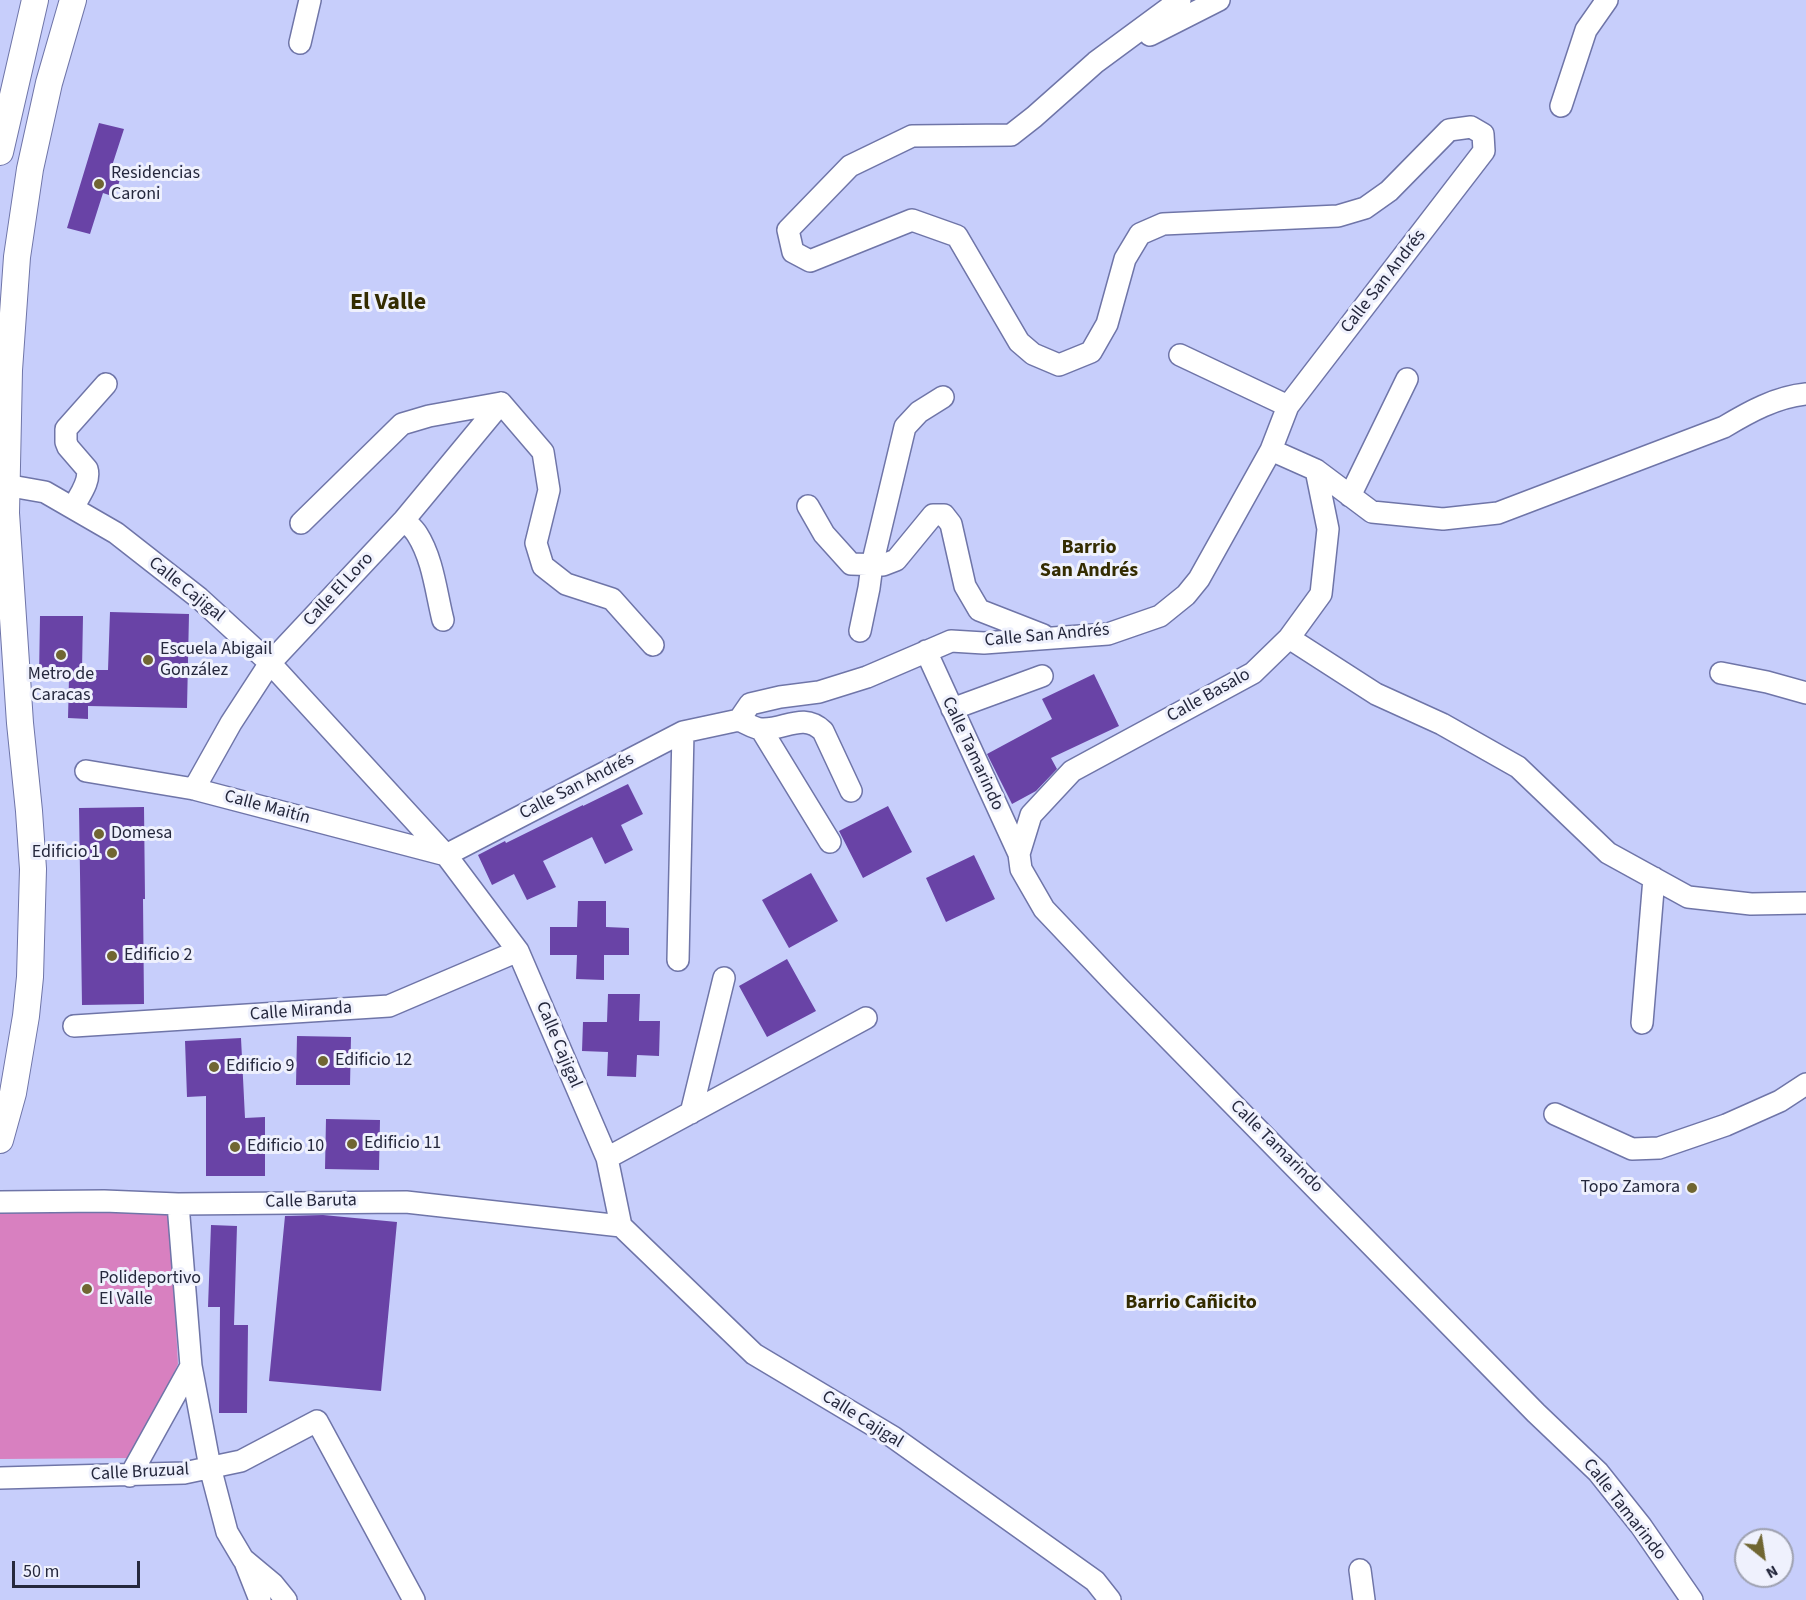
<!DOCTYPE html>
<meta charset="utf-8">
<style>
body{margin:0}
#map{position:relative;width:1806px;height:1600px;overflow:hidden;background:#c7cefb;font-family:"Source Sans 3",sans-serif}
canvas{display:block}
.north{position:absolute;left:1734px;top:1528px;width:60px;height:60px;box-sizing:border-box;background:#eff1fd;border:2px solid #9ea1b0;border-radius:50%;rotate:150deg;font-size:16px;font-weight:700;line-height:24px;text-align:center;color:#25283d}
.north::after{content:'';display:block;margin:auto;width:21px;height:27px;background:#706632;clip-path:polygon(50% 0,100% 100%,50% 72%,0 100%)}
.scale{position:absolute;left:12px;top:1561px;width:128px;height:27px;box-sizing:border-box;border:3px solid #25283d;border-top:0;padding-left:8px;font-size:18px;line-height:21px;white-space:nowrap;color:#25283d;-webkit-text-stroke:4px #eff1fd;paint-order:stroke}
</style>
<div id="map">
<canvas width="1806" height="1600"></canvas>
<div class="north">N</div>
<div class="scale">50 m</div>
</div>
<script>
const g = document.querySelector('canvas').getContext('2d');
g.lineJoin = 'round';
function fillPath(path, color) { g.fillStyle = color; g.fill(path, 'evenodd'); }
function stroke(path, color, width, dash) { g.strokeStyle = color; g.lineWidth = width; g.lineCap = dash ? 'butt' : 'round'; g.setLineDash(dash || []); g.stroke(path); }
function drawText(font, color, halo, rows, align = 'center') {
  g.font = font + ' "Source Sans 3",sans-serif'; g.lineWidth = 6; g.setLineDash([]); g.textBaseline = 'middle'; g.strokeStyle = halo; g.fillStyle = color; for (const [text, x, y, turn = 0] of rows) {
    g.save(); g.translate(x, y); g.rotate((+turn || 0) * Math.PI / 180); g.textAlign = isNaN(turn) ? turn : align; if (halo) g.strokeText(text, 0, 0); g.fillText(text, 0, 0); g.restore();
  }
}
fillPath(new Path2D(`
 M0 1207 170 1214 178 1364 136 1458 0 1459Z`), '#d880c0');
fillPath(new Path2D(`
 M99 123 124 129 110 172 121 175 115 197 103 193 90 234 67 228Z
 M110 612 189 614 187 708 88 706V719L68 718 69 678H39L40 616H83L82 670H108Z
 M1094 674 1119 726 1051 758 1057 769 1036 791 1012 804 987 754 1052 719 1042 699Z
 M628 784 643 814 621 825 633 850 605 864 592 837 543 861 556 887 527 900 514 874 492 885 478 855 505 841 506 843 583 805V806Z
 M888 806 912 852 863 878 839 831Z
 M144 807 145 899H143L144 1004 82 1005 79 808Z
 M974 855 995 899 946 922 926 878Z
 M811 873 838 921 789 948 762 900Z
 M578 901H606V927L629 928V955H604V980L576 979 577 955H550V927H577Z
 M787 959 816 1011 767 1037 739 986Z
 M608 994H640L639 1021H660L659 1056 637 1055 636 1077 607 1076 608 1052 582 1051 583 1022H607Z
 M297 1036 351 1037 350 1085H296Z
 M241 1038 245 1118 265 1117V1176H206V1096L187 1097 185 1041Z
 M326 1119 380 1120 379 1170 325 1169Z
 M323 1215 397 1222 381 1391 269 1381 285 1216Z
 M211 1225 237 1226 234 1325H248L247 1413H219L220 1307H208Z`), '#6943a6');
const minor = new Path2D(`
 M1150 35 1219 0
 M300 43 310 0
 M1561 106 1586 30 1607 0
 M1180 355 1288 406
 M1316 470 1372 512 1443 519 1498 513 1724 427C1749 412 1776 397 1806 394
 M0 484 45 492 116 533 199 598 270 663 446 855 518 951 607 1158 621 1226 754 1354 893 1437 1095 1581 1110 1600
 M1350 496 1407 379
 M808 506 824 534 851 564 883 565 896 560 933 515H944L951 524 965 586 979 610 1043 635
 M73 508C78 497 91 482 87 469L68 447 66 442V429L106 384
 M404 520C409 525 414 529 417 534 433 559 436 592 443 620
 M301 523 402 424 429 416 501 403 543 452 549 490 536 543 543 566 566 584 612 599 653 645
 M860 631 869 588 872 565 905 427 919 412 943 397
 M1289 638 1376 694 1442 724 1518 767 1608 853 1688 897 1751 904 1806 903
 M926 651 1019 854 1021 869 1044 909 1117 986 1536 1413 1598 1472 1641 1526 1692 1600
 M1721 673 1767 682 1806 693
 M952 709 1042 676
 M739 720C746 723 755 729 762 729 785 730 803 712 823 731L851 791
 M761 729 830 842
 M86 771 194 789 446 855
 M194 789 231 723 270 663 404 520 501 403
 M1019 854 1031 815 1072 771 1253 673 1289 638 1321 594 1328 529 1316 470 1271 450
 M446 855 683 732 739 720 750 704 780 697 819 692 867 677 951 641 984 643 1108 634 1160 616 1186 595 1199 579 1271 450 1288 406 1484 151 1483 134 1471 127 1449 130 1389 191 1365 208 1338 216 1163 224 1140 234 1125 259 1107 324 1091 352 1059 365 1033 354 1019 342 957 236 912 220 810 261 793 252 788 230 850 166 912 136 1011 135 1034 117 1096 62 1180 0
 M678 960 683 732
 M1642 1023 1654 878
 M74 1026 389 1006 518 951
 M691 1113 724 978
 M1555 1114 1632 1149 1659 1148 1726 1125 1780 1101 1806 1084
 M607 1158 866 1018
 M0 1202 104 1201 178 1204 406 1202 621 1226
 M178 1204 191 1366 210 1467 227 1532 243 1559 273 1584 286 1600
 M130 1476 191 1366
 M0 1478 184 1473 241 1461 317 1421 414 1600
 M245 1562 260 1600
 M1360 1570 1364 1600`);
const major = new Path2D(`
 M0 152 35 0
 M0 1140 13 1093 26 1016 30 977 33 869 29 811 20 723 6 513 9 370 17 257 30 169 49 83 73 0`);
stroke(minor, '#6f75a8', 24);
stroke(major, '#6f75a8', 28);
stroke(minor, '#fff', 21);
stroke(major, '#fff', 26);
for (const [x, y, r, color] of [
 [99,184,6,"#706632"],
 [61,655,6,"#706632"],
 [148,660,6,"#706632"],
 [99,834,6,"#706632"],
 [112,853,6,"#706632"],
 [112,956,6,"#706632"],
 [323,1061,6,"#706632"],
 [214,1067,6,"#706632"],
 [352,1144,6,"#706632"],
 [235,1147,6,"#706632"],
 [1692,1188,6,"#706632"],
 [87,1289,6,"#706632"]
]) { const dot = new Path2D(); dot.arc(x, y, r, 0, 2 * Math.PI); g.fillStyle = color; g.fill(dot); stroke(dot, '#eff1fd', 2); }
drawText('18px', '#25283d', '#eff1fd', [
 ["Residencias",111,174],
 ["Caroni",111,195],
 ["Escuela Abigail",160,650],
 ["González",160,671],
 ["Metro de",61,675,"center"],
 ["Caracas",61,696,"center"],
 ["Domesa",111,834],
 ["Edificio 1",100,853,"right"],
 ["Edificio 2",124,956],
 ["Edificio 12",335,1061],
 ["Edificio 9",226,1067],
 ["Edificio 11",364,1144],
 ["Edificio 10",247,1147],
 ["Topo Zamora",1680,1188,"right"],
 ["Polideportivo",99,1279],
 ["El Valle",99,1300]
], 'left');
drawText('18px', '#25283d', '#eff1fd', [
 ["Calle San Andrés",1384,282,-52],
 ["Calle Cajigal",186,590,39],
 ["Calle El Loro",339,590,-47],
 ["Calle San Andrés",1047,636,-5],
 ["Calle Basalo",1209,696,-29],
 ["Calle Tamarindo",972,754,65],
 ["Calle San Andrés",577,787,-27],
 ["Calle Maitín",267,808,15],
 ["Calle Miranda",301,1012,-4],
 ["Calle Cajigal",558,1045,67],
 ["Calle Tamarindo",1276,1147,45],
 ["Calle Baruta",311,1202,-1],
 ["Calle Cajigal",862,1420,32],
 ["Calle Bruzual",140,1473,-3],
 ["Calle Tamarindo",1624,1510,52]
]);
drawText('bold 20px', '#342c01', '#eff1fd', [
 ["Barrio",1089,549],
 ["San Andrés",1089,572],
 ["Barrio Cañicito",1191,1304]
]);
drawText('bold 24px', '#342c01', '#eff1fd', [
 ["El Valle",388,304]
]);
</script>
